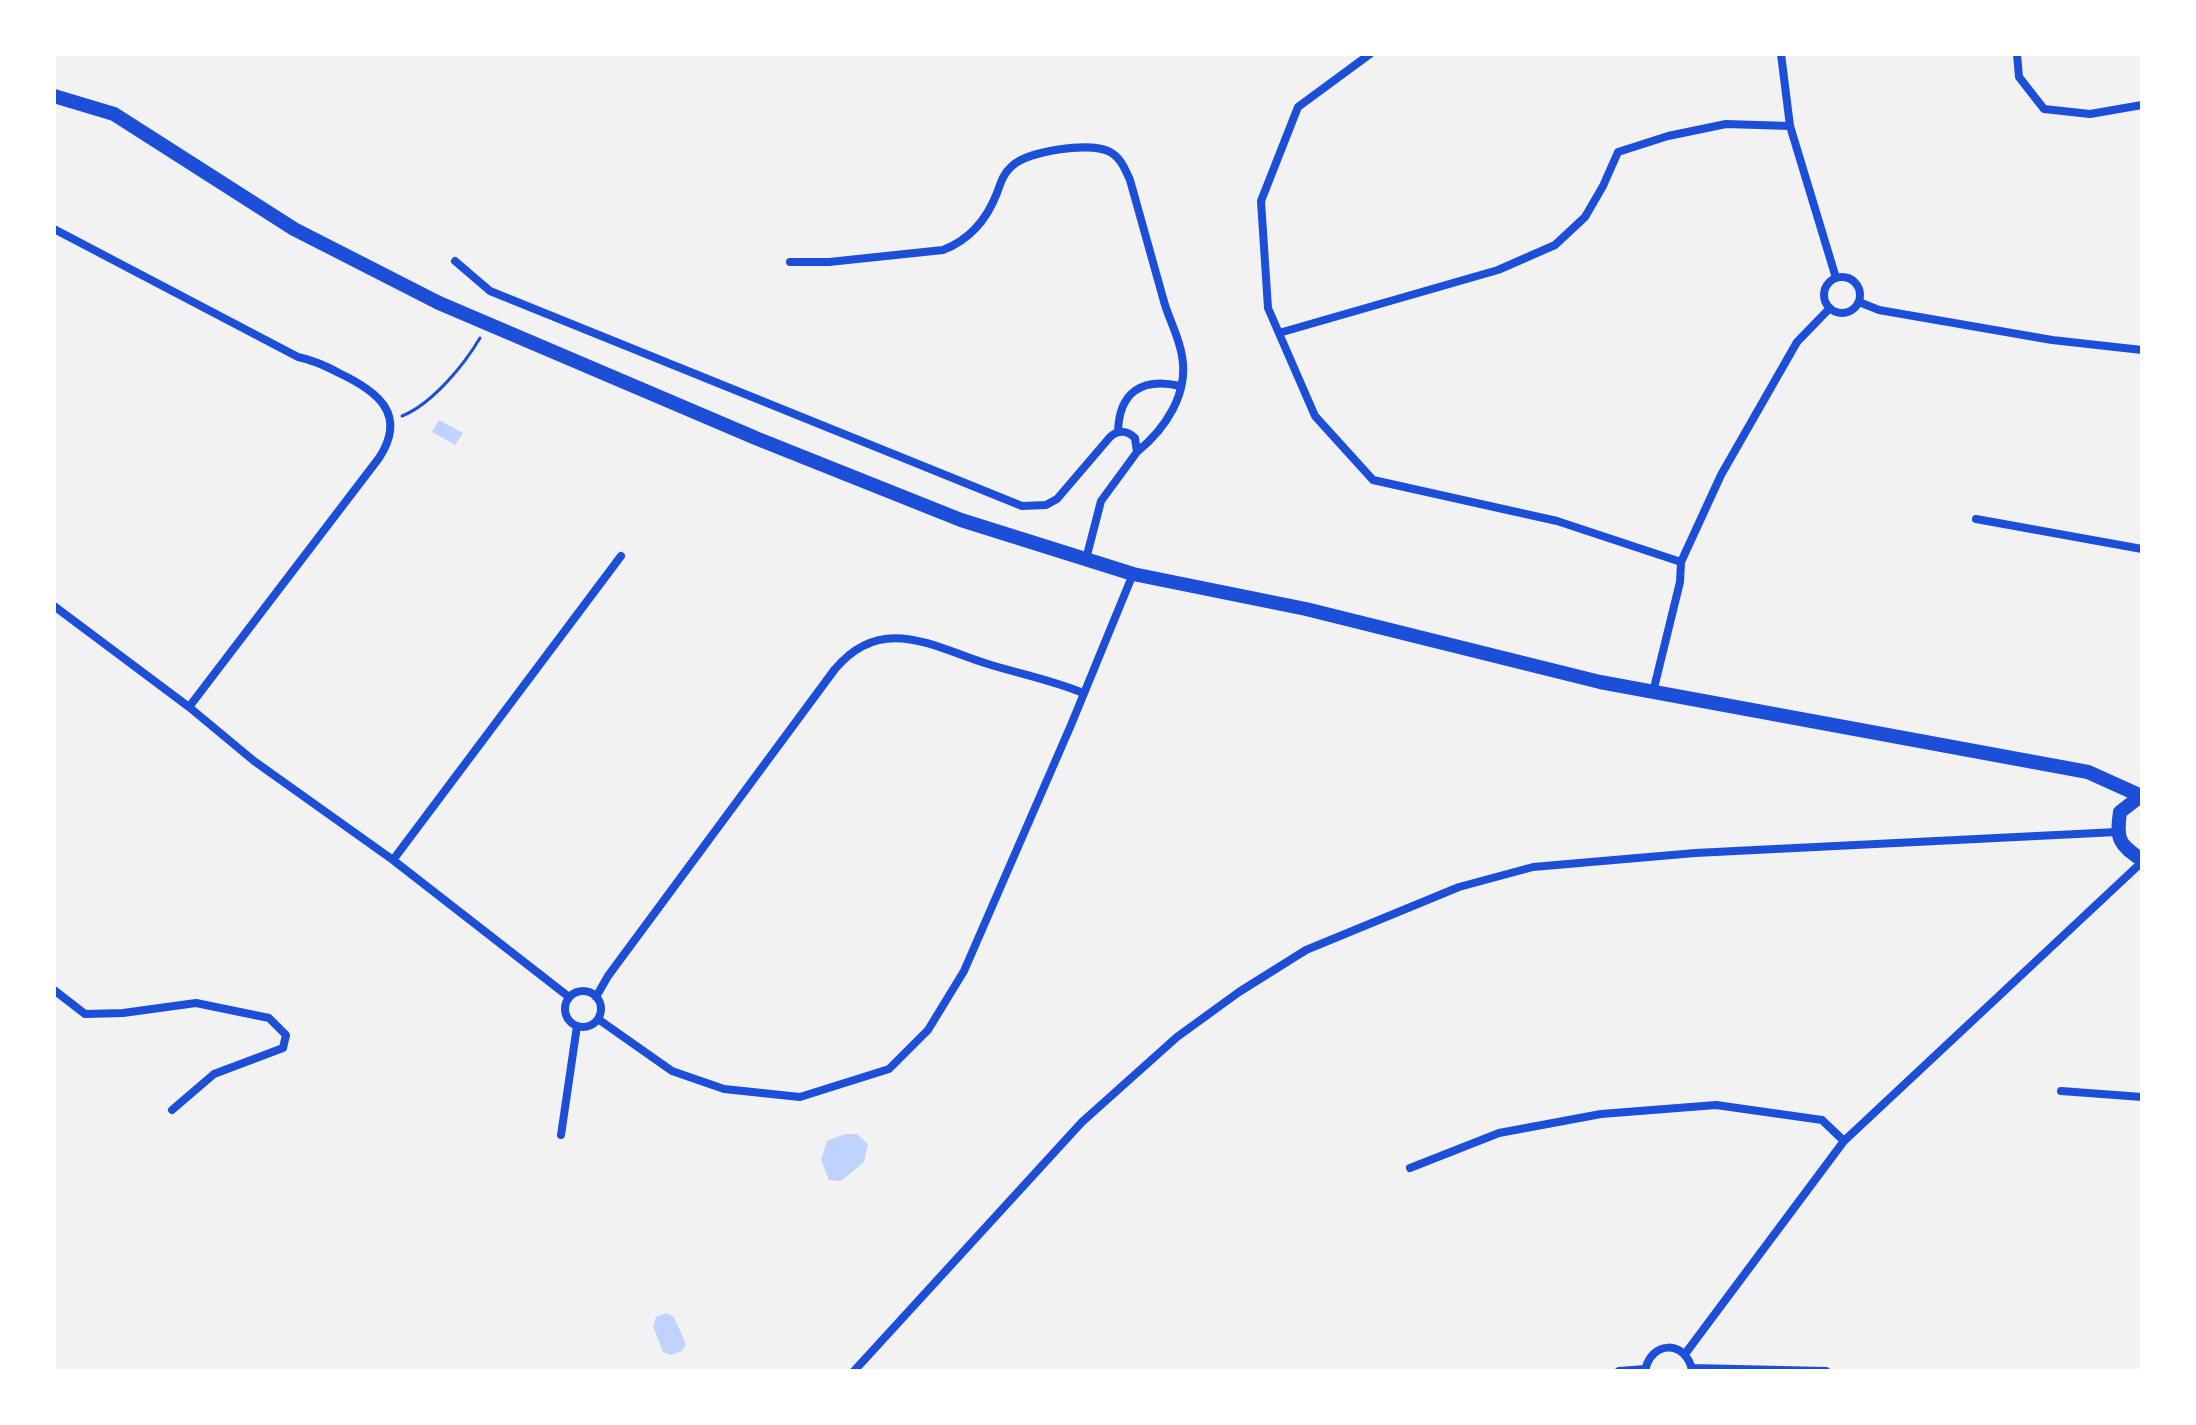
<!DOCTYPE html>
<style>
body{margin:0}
#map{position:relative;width:2196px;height:1425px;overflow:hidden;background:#f2f2f2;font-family:Roboto,sans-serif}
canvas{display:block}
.frame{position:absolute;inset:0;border:56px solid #fff;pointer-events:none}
</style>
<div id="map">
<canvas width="2196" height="1425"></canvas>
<div class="frame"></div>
</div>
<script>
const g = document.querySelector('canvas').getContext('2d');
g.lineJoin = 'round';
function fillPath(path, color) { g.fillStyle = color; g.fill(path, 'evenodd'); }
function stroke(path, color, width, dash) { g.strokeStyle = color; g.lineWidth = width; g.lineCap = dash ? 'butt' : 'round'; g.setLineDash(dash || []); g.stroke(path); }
fillPath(new Path2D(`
 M439 420 463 433 455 445 432 432Z
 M845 1134H857L868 1144 864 1162 841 1181 829 1180 821 1160 827 1141Z
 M666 1313 674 1317 686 1344 682 1351 671 1355 663 1352 653 1326 656 1317Z`), '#bfd3fe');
stroke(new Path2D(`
 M402 416C432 404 464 365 480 338`), '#1d4ed8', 3);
stroke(new Path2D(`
 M1370 54 1298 107 1261 201 1268 308 1315 416 1373 480 1557 521 1681 562
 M1781 54 1790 126 1836 278
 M2017 54 2019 77 2044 109 2090 114 2142 105
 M54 229 298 357C313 360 326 366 339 373 377 391 408 414 379 458L189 707
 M455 261 490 291 1022 506 1046 505 1057 499 1110 437C1118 430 1127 430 1135 438L1137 452 1101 501 1086 559
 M790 262H829L943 250C969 240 987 219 997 193 1001 182 1003 174 1012 166 1028 151 1088 142 1108 151 1120 156 1125 169 1130 180 1141 220 1152 259 1163 298 1168 318 1179 336 1182 356 1189 394 1165 429 1137 452
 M1824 295a18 18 0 1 1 36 0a18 18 0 1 1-36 0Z
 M1859 302 1879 310 2052 340 2142 350
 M1279 333 1498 270 1555 245 1585 217 1603 186 1618 152 1668 136 1726 124 1790 126
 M1118 432C1119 392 1142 377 1180 386
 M1976 519 2142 549
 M54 606 189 707 254 761 393 860 569 997
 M1658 691 1654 688 1680 582 1681 562 1721 475 1797 342 1830 308
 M393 860 621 556
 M54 990 85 1014 123 1013 196 1003 269 1018 286 1035 283 1048 214 1074 172 1110
 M565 1009a18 18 0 1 1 36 0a18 18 0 1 1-36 0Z
 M596 997 608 976 835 669C882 613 933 647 988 664 1020 674 1052 680 1083 693
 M598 1019 672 1071 724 1089 800 1097 889 1069 928 1030 964 971 1071 725 1133 574
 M2061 1091 2142 1097
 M561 1135 577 1026
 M1410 1168 1499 1133 1601 1114 1716 1105 1822 1120 1844 1141
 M1685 1354 1844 1141 2142 862
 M1692 1368 1826 1371
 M854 1371 1082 1122 1177 1037 1239 992 1306 950 1459 887 1533 867 1695 853 2117 832
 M1619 1371 1645 1369
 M1645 1371C1651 1340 1686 1340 1692 1370`), '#1d4ed8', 8);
stroke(new Path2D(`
 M54 96 114 114 294 229 439 303 758 439 961 520 1133 574 1306 609 1600 682 2088 772 2139 795
 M2142 795 2120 812C2116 840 2119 844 2142 860`), '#1d4ed8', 14);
</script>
